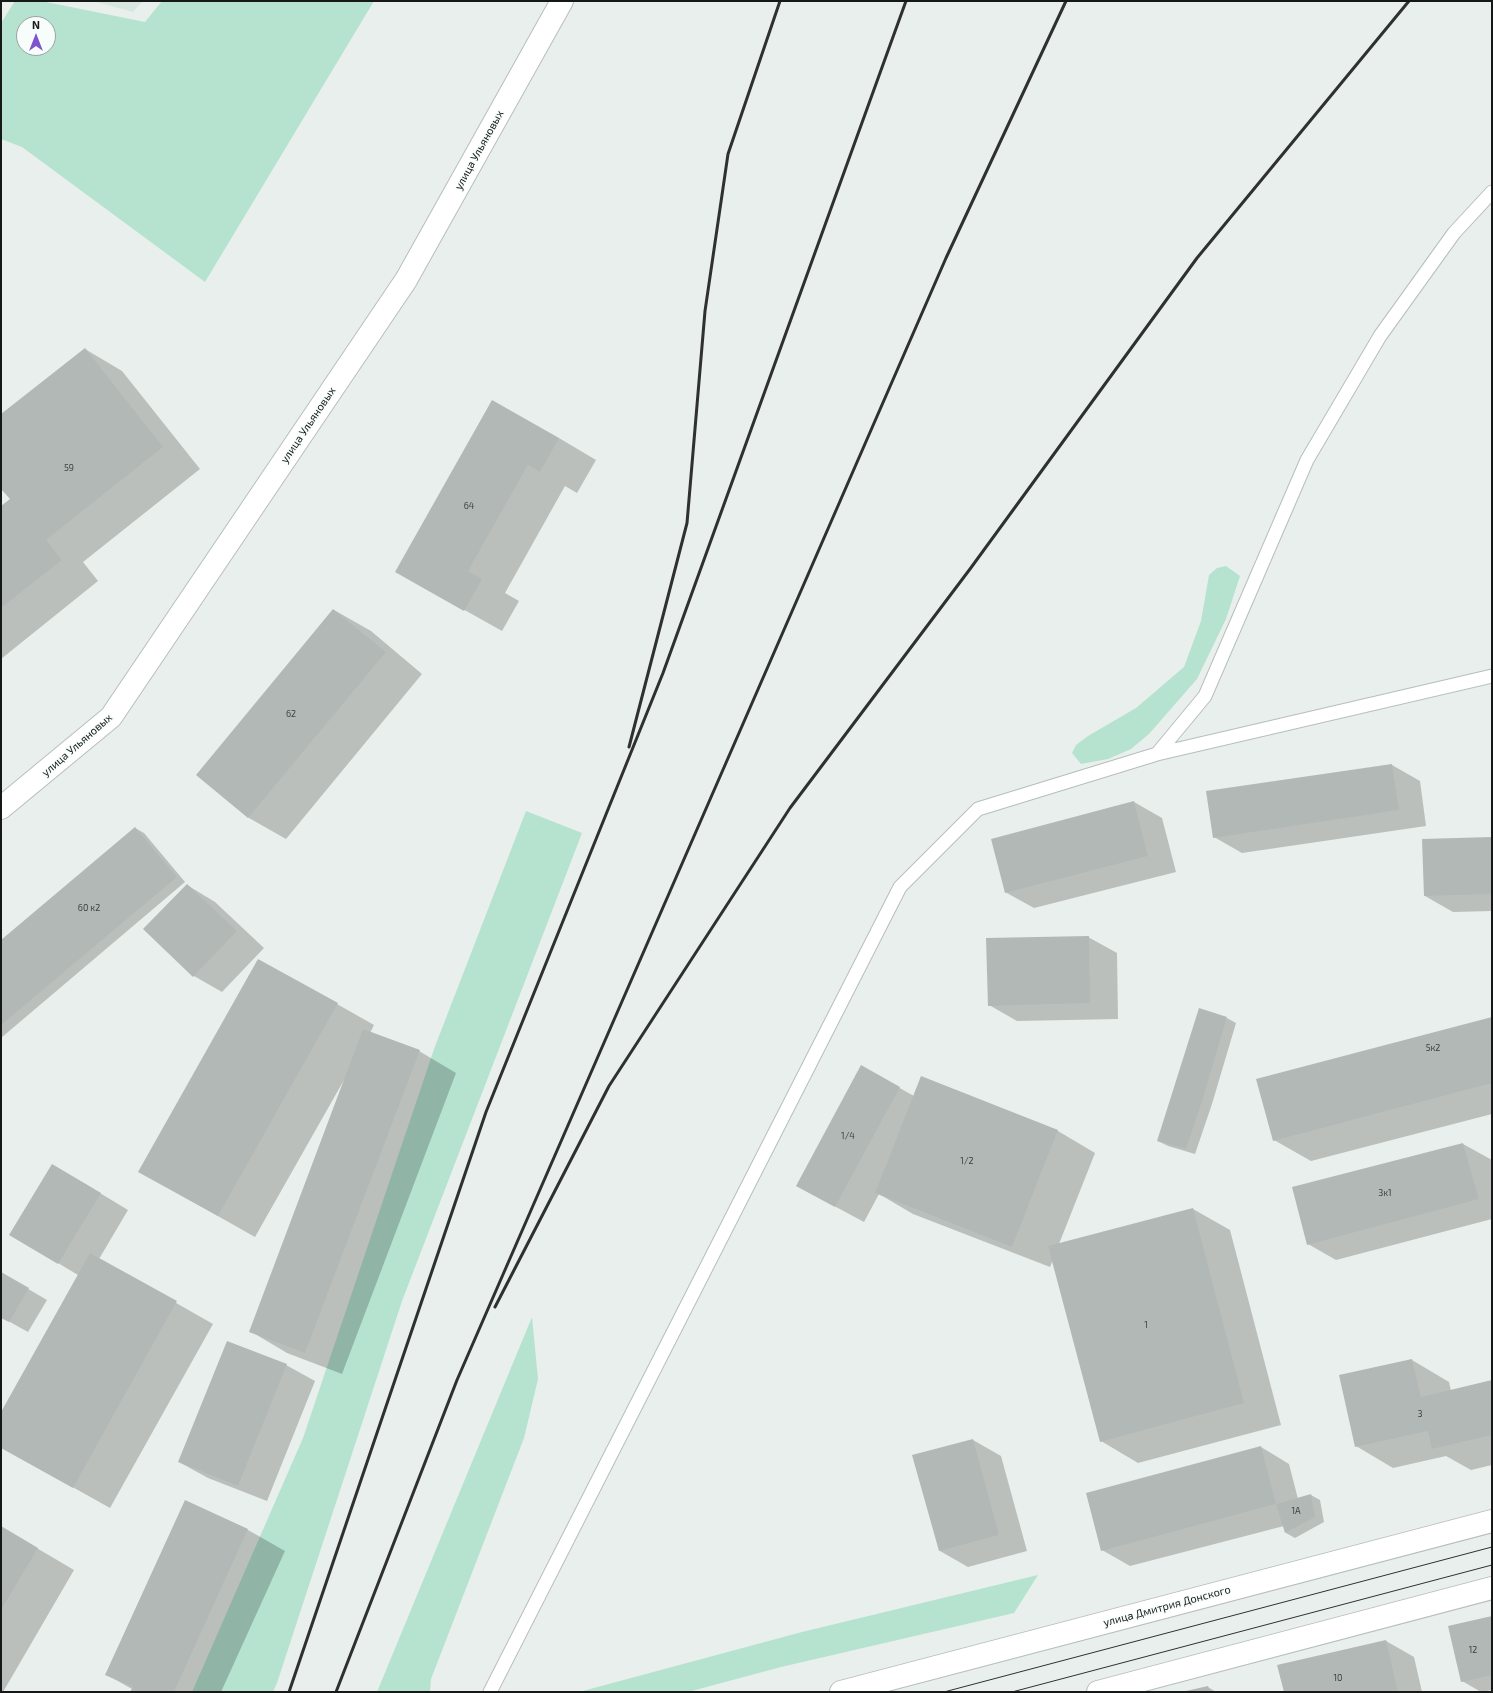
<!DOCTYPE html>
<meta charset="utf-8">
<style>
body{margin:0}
#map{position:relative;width:1493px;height:1693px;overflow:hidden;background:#e9efec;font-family:"Exo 2",sans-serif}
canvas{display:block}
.frame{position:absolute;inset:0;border:2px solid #161817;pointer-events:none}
.north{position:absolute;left:16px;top:16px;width:40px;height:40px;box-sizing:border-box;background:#f6fdfa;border:1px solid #9ca19f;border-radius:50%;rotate:0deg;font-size:11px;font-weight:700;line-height:16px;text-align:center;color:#161817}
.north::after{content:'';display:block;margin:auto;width:14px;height:18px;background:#7d55cf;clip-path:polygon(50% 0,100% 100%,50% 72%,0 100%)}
</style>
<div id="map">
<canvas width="1493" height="1693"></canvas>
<div class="frame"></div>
<div class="north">N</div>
</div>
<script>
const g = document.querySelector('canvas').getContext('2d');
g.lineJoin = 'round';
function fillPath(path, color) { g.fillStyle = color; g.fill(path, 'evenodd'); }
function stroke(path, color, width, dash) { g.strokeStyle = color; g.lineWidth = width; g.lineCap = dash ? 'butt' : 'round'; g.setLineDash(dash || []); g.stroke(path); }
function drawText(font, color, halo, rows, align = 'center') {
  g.font = font + ' "Exo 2",sans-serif'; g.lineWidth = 3; g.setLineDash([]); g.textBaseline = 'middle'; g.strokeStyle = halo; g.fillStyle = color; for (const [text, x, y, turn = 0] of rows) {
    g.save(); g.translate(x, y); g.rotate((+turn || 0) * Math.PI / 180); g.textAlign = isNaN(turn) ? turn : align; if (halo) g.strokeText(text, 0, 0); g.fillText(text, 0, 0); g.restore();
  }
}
fillPath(new Path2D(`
 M93 1H143L133 12Z`), '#d8e6e0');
fillPath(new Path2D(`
 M15 1H41L145 22 162 1H374L205 282 22 147 1 139V23ZM24 24H48V48H24Z
 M1226 566 1240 576 1226 619 1197 679 1149 734 1131 749 1108 759 1081 764 1072 753 1076 745 1088 736 1136 708 1184 667 1201 621 1209 575 1217 568Z
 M526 811 582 833 402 1301 277 1683 273 1692H192L303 1438 434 1049Z
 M532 1317 538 1379 524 1438 431 1679 430 1692H377Z
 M1038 1575 1014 1613 781 1667 688 1692H579L802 1632Z`), '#b5e3d0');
fillPath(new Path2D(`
 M85 349 122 371 200 469 83 562 98 581 1 659V508L11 500 1 487V415Z
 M559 438 596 460 577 493 565 486 505 593 519 601 502 631 397 572Z
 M334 610 371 631 422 674 286 839 249 818 197 775Z
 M1392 765 1420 781 1426 826 1242 853 1214 837Z
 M1134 802 1162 818 1176 872 1034 908 1005 892Z
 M135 828 144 833 185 882 1 1038V941Z
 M1492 838V911L1453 912 1425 896Z
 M187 885 215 902 264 948 222 992 194 976Z
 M1088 937 1117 953 1118 1019 1017 1021 989 1005Z
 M337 1004 374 1025 370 1033 419 1051 456 1073 342 1374 287 1353 250 1331 345 1080H344L255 1237 177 1193Z
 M1227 1018 1236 1023 1212 1104 1195 1154 1168 1146 1158 1141Z
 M1492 1018V1114L1311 1161 1274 1140Z
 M862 1067 914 1096 922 1077 1058 1131 1095 1153 1059 1244 1193 1209 1230 1230 1281 1425 1138 1463 1101 1441 1053 1260 1050 1267 913 1214 879 1194 864 1222 797 1186Z
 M1463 1144 1492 1160V1219L1336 1260 1308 1244 1293 1188Z
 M80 1181 128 1210 99 1259 213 1324 110 1508 1 1447V1414L78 1275 58 1263Z
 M1 1273 47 1300 28 1332 1 1317Z
 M1412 1360 1449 1382 1451 1391 1492 1381V1465L1471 1470 1446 1456 1393 1468 1356 1446Z
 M286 1365 315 1381 267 1501 208 1478 179 1462Z
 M973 1440 1001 1456 1027 1551 968 1567 940 1551Z
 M1261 1447 1289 1464 1298 1499 1311 1495 1320 1500 1324 1522 1295 1538 1286 1533 1284 1526 1130 1566 1102 1550Z
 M185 1502 248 1530 285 1551 221 1692H131L132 1689 107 1675Z
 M1 1527 74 1570 3 1692H1Z
 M1492 1617V1690L1481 1692 1462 1681Z
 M1386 1641 1414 1657 1422 1692H1285Z
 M1208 1687 1216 1692H1188Z`), '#0003');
fillPath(new Path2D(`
 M85 348 163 447 46 540 62 560 1 608V506L10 499 1 489V414Z
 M492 400 559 438 540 472 528 465 468 571 482 579 464 611 395 572Z
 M333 609 386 652 248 818 196 775Z
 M1392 764 1399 810 1213 838 1206 791Z
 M1134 801 1148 856 1005 893 991 839Z
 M135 827 177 877 1 1025V940Z
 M1492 837V894L1424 896 1422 839Z
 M187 884 237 931 193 977 143 929Z
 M1089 936 1090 1003 988 1006 986 938Z
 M258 959 338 1003 218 1216 138 1172Z
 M1199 1008 1227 1017 1203 1098 1186 1149 1157 1141Z
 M1492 1017V1083L1273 1141 1256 1079Z
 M363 1029 420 1050 305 1353 249 1332Z
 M861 1065 900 1087 835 1207 796 1186Z
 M921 1076 1058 1130 1012 1247 875 1193Z
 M1463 1143 1479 1199 1307 1245 1292 1187Z
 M52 1164 101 1193 58 1264 9 1235Z
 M1193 1208 1244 1403 1100 1442 1048 1246Z
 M90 1253 177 1301 73 1488 1 1448V1412Z
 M1 1272 29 1288 9 1322 1 1318Z
 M227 1341 287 1364 238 1486 178 1462Z
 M1412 1359 1421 1397 1492 1380V1435L1432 1449 1428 1431 1355 1447 1339 1375Z
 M973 1439 999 1535 939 1551 912 1455Z
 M1261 1446 1276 1504 1101 1551 1086 1493Z
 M1311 1494 1315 1517 1285 1533 1276 1504Z
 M185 1500 248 1529 174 1692H130L133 1687 105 1675Z
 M1 1526 38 1548 1 1610Z
 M1492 1616V1675L1461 1682 1448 1626Z
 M1386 1640 1398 1692H1284L1277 1665Z
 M1208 1686 1210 1692H1186V1691Z`), '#b2b8b6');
const lane = new Path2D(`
 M1157 754 1492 676
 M490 1692 900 887 978 809 1157 754 1205 696 1307 460 1380 336 1454 233 1492 192`);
const secondary = new Path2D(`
 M1 808 111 717 406 280 562 1
 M841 1692 1492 1521
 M1098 1692 1492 1588`);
stroke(lane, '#b7bebb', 15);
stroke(secondary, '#b7bebb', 24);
stroke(lane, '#fff', 13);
stroke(secondary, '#fff', 22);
stroke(new Path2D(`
 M944 1692 1492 1547
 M1012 1692 1492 1565`), '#2f3130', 1);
stroke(new Path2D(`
 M629 747 687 523 705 311 728 154 780 1
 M495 1307 609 1086 790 808 970 569 1197 258 1409 1
 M289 1692 486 1112 663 673 906 1
 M336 1692 457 1380 946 258 1066 1`), '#2f3130', 3);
drawText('9px', '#3d403f', null, [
 ["59",69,468],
 ["64",469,506],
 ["62",291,714],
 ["60 к2",89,908],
 ["5к2",1433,1048],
 ["1/4",848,1136],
 ["1/2",967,1161],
 ["3к1",1385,1193],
 ["1",1146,1325],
 ["3",1420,1414],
 ["1А",1296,1511],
 ["12",1473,1650],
 ["10",1338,1678]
]);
drawText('11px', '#161817', '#f6fdfa', [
 ["улица Ульяновых",479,150,-61],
 ["улица Ульяновых",308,425,-56],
 ["улица Ульяновых",77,745,-41],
 ["улица Дмитрия Донского",1167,1606,-15]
]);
</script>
